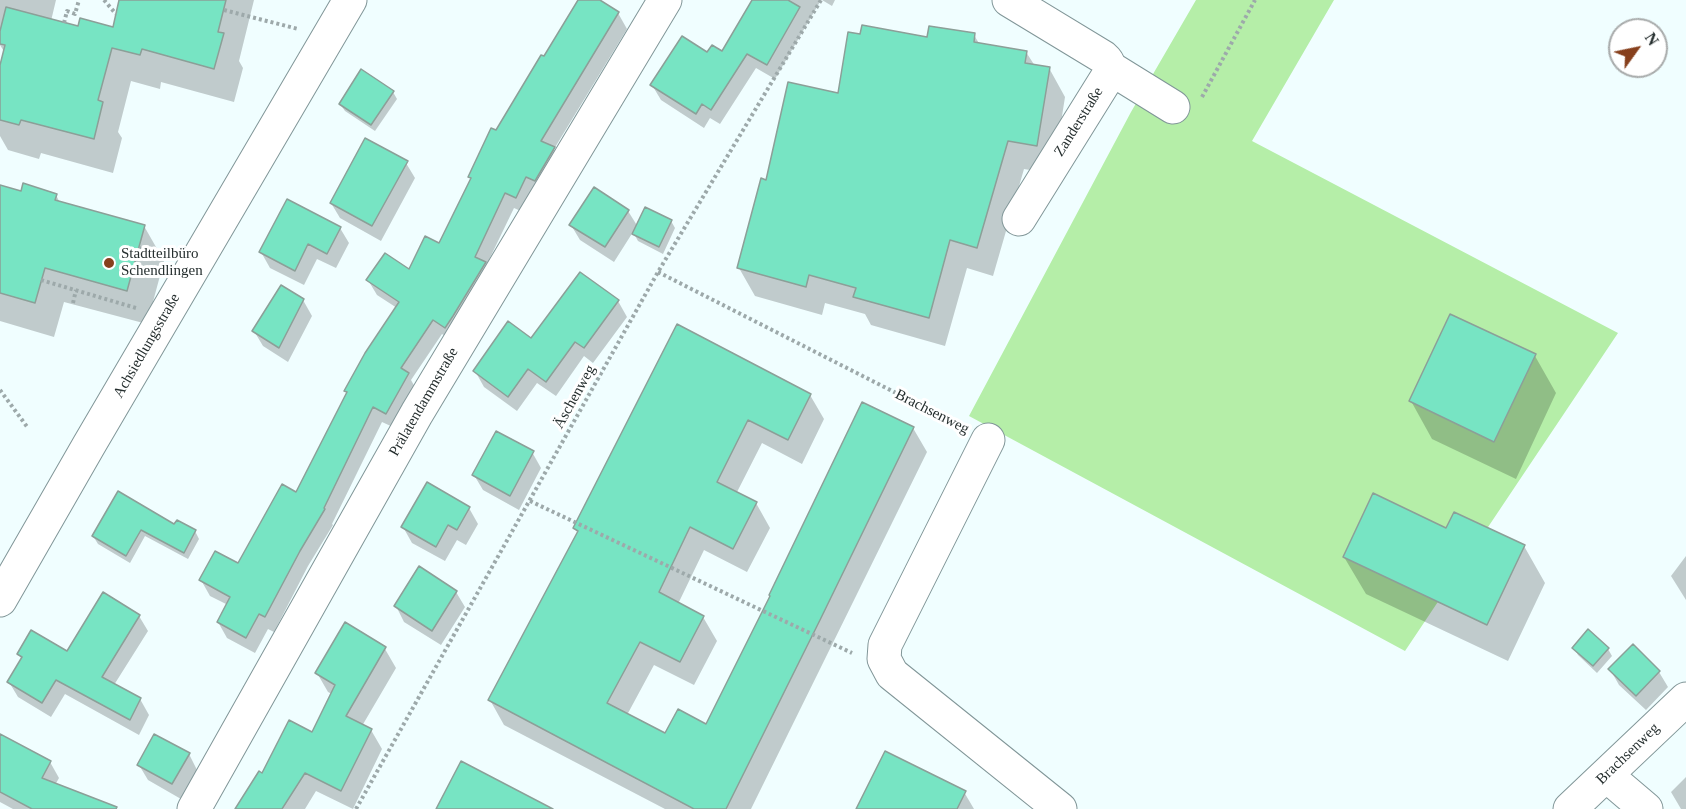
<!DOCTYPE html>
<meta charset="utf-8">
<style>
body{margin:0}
#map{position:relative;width:1686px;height:809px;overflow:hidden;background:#f0feff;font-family:"Times New Roman",serif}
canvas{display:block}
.north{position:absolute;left:1608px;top:18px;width:60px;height:60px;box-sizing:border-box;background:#fff;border:2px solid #a8abab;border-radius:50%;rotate:57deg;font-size:16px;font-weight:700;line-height:24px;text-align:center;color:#252e2e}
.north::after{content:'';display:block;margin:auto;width:21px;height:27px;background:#87401d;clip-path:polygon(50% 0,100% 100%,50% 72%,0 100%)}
</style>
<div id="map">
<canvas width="1686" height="809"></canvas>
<div class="north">N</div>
</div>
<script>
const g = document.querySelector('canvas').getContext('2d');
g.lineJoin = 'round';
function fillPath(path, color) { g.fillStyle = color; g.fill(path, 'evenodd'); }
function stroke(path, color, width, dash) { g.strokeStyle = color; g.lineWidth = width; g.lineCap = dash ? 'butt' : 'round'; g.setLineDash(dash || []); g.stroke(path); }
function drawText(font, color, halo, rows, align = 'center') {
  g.font = font + ' "Times New Roman",serif'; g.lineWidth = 6; g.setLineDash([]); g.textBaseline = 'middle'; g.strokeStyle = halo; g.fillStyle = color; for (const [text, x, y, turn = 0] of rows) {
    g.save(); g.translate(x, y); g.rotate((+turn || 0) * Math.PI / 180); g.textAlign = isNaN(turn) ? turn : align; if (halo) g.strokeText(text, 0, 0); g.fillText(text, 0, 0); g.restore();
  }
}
fillPath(new Path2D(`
 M1196 0H1334L1252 141 1618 333 1405 651 969 416 1131 112Z`), '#b5eea8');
fillPath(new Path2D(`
 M0 0H56L51 21 79 28H114L121 0H254L239 61 243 68 234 102 161 82 160 89 131 81 118 132 122 138 113 173 41 153 39 159 8 150 0 136V71L5 53 0 45Z
 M580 0H597L618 13 627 29 554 149 562 164 525 213 514 208 486 266 454 342 442 334 411 380 416 389 395 428 382 422 332 524 333 525 308 566 274 632 268 629 255 653 227 638 218 622 228 605 210 596 201 580 238 565 297 494 347 394 346 391 397 308 377 295 368 280 409 272 440 245 472 179 470 177Z
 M754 0H821L775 79 756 68 720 124 710 118 704 128 661 100 652 85 708 54H723Z
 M822 0H835L832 6Z
 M974 35 980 45 1026 52 1035 66 1049 68 1065 97 1053 174 1024 169 993 276 967 268 945 346 871 325 865 314 825 303 822 315 755 296 739 268 767 182 839 95 928 39Z
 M393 92 397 99 375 131 345 111 340 104Z
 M406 163 415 178 381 241 340 218 331 203Z
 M0 186 22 192 56 195 60 203 144 226 164 261 147 324 64 302 54 337 0 321Z
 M628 211 638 227 671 221 675 228 663 254 638 241 633 232 614 262 580 240 571 225Z
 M340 228 349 243 336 268 317 259 304 285 270 268 261 252Z
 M581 274 618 301 627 317 593 363 584 356 556 396 537 383 517 411 484 387 475 371 532 340Z
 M303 300 312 316 288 362 263 346 254 331Z
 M677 326 810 395 824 419 802 464 762 443 736 494 756 503 770 528 747 572 704 550 678 604 703 617 717 641 694 685 654 665 627 715 666 735 707 726 913 428 927 452 751 809H665L504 725 490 700 578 534 575 528Z
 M1535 356 1556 393 1516 479 1432 439 1411 401Z
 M532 452 541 468 519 510 483 490 474 475Z
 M118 493 175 526 195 531 199 539 188 559 145 536 130 563 98 544 93 536Z
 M469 508 478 524 466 545 457 540 445 561 412 543 403 527Z
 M1447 530 1524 546 1545 583 1508 661 1366 594 1344 557Z
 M1686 556V600L1671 576Z
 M456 592 465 607 441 645 404 622 396 606Z
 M139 616 148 631 114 685 140 699 149 715 139 735 65 694 51 717 18 697 9 682 22 659 18 654 67 653Z
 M345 624 385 649 396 668 362 726 371 730 382 749 353 809 316 791 305 809H237L263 776 312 734 332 694 328 692 317 673Z
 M1633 646 1659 672 1668 687 1646 710 1619 685 1610 669Z
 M1574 648 1608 649 1612 656 1597 673 1578 655Z
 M0 752 50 762 59 778 55 785 116 809H13L0 802Z
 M189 754 197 770 181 799 148 780 139 765Z
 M1686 777V809H1681L1671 792Z
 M964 792 974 809H858Z`), '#0003');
const building = new Path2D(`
 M119 0H226L218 32 224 33 214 69 142 49 140 55 112 48 98 100 103 102 94 139 21 120 19 125 0 120V65L5 45 0 44V31L6 7 78 26 80 18 113 27Z
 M578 0H600L619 12 541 141 555 147 535 181 526 177 516 198 505 193 475 257 486 262 453 316 445 328 433 320 401 368 409 373 386 414 373 407 324 508 325 509 300 551 265 617 259 614 246 638 217 622 230 597 199 580 215 551 238 563 282 484 296 492 347 392 344 391 365 353 399 302 366 280 385 253 409 269 425 236 439 243 471 178 468 177 491 128 496 130 541 55 544 56Z
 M752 0H788L800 7 767 65 747 54 711 110 702 104 696 114 650 85 682 36 707 52 712 45 722 51Z
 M862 25 927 37 929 26 975 33 974 42 1027 51 1025 63 1050 67 1037 146 1008 141 977 248 950 240 929 318 853 297 856 288 809 275 806 287 737 268 761 178 766 180 788 82 838 93 848 32 860 34Z
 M361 69 394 91 371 125 339 104Z
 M365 138 408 161 372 226 330 203Z
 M23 183 57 194 55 200 145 225 127 291 45 268 35 303 0 293V185L21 191Z
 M594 187 629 210 605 247 569 225Z
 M287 199 341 227 327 254 308 244 295 271 259 252Z
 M645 207 672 220 659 247 632 234Z
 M580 272 619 300 584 348 575 342 546 382 528 369 508 397 473 371 508 321 531 338Z
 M281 285 304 299 279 348 252 331Z
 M1450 314 1536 354 1494 442 1409 401Z
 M677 324 811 394 788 440 748 420 717 482 757 502 733 549 690 527 659 592 704 616 680 662 640 642 607 703 665 733 678 709 706 724 770 596 769 595 862 402 914 427 820 620 726 809H694L488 700 578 531 573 528Z
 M496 431 534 451 510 496 472 475Z
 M427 482 470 507 457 530 448 525 436 547 401 527Z
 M118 491 174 524 177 520 196 530 184 553 141 530 126 556 92 536Z
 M1373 493 1446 528 1454 512 1525 545 1487 625 1343 557Z
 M419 566 457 591 432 631 394 606Z
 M103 592 140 615 102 677 141 698 130 720 56 680 42 703 7 682 22 657 17 654 31 630 67 651Z
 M345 622 386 647 346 716 372 729 341 791 305 773 282 809H235L259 771 262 773 289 720 312 732 335 685 315 673Z
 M1588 629 1609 648 1593 666 1572 648Z
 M1633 644 1660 671 1636 696 1608 669Z
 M0 734 51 761 42 778 117 807 116 809H32L0 792Z
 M154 734 190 753 172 784 137 765Z
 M885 751 966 791 957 809H856Z
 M461 761 553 809H436Z`);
fillPath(building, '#77e4c3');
stroke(building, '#8c9f98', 1.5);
const minor = new Path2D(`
 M1009 0 1103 57C1110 63 1110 67 1108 76L1019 219
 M1110 68 1173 107
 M988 440 885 645 884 659 892 674 1060 809
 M0 600 89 445 350 0
 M1606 775 1646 809
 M194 809 417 413 665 0
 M1570 809 1686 699`);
stroke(minor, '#819698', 35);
stroke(new Path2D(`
 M104 0 116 14
 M224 10 298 29
 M64 23 67 11 75 14 79 0
 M1202 97 1255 0
 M139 248 145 250
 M658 272 961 426
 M41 280 136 308
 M73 303 76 290
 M0 390 28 428
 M530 501 852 653
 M356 809 658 272 821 0`), '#9da9aa', 4, [3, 3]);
stroke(minor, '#fff', 33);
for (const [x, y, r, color] of [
 [109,263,6,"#87401d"]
]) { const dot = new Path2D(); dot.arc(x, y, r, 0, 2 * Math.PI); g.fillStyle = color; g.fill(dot); stroke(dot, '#fff', 2); }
drawText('15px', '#252e2e', '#fff', [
 ["Zanderstraße",1079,122,-58],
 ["Achsiedlungsstraße",147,346,-60],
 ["Äschenweg",575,397,-61],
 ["Prälatendammstraße",424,402,-60],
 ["Brachsenweg",932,412,27],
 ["Brachsenweg",1628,754,-44]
]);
drawText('15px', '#252e2e', '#fff', [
 ["Stadtteilbüro",121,254],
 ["Schendlingen",121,271]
], 'left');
</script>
